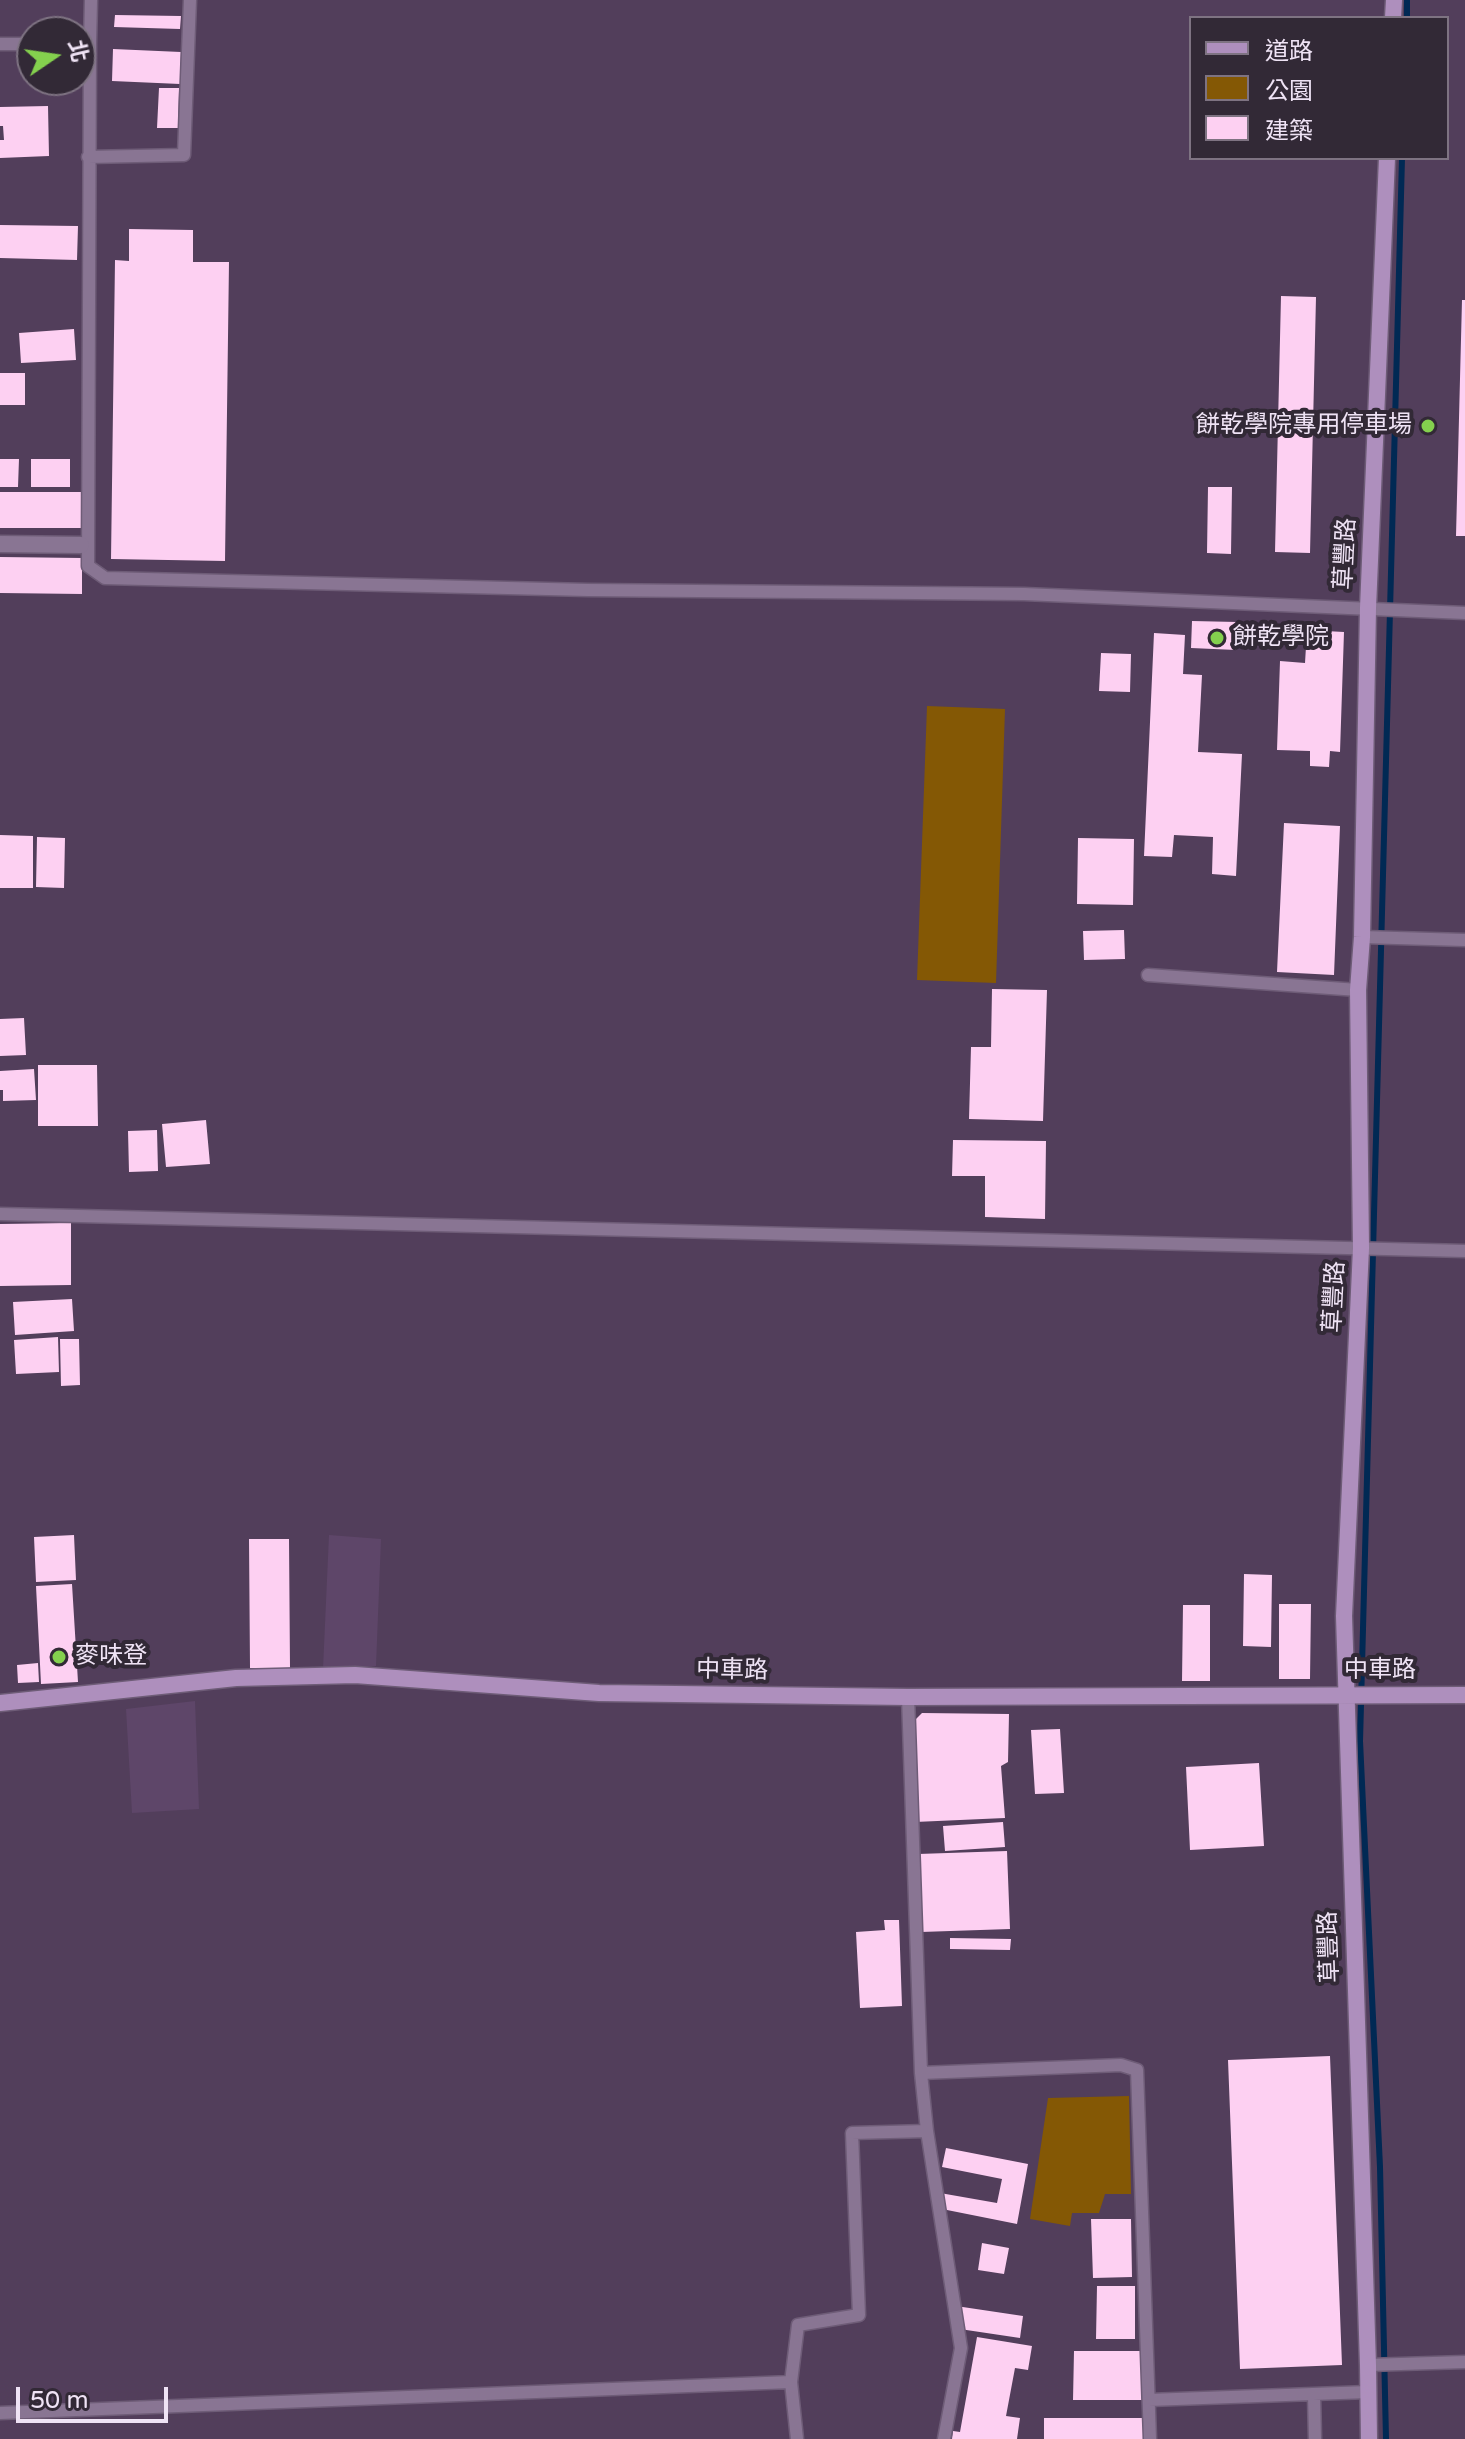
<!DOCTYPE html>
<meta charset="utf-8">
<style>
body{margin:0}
#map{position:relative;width:1465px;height:2439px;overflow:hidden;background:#523e5b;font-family:"Varela Round","Noto Sans TC",sans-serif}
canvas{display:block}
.legend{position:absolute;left:1189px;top:16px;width:260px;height:144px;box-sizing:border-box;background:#322936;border:2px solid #7e7382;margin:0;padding:10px 14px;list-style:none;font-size:24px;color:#efe3f5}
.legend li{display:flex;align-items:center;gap:16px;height:40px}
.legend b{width:40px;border:2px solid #7e7382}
.north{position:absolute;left:16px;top:16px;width:80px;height:80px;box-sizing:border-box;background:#322936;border:2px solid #7e7382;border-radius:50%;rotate:77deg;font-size:22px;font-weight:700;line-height:32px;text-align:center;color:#efe3f5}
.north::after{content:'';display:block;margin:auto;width:28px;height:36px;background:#84d04e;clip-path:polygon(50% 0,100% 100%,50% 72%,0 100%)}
.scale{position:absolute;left:16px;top:2387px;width:152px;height:36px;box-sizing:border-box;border:4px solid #efe3f5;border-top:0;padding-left:10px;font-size:24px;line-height:28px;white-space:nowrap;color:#efe3f5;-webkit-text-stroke:6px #322936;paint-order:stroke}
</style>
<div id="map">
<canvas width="1465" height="2439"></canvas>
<ul class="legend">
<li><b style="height:10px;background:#ae8fbd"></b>道路</li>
<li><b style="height:22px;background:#845805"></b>公園</li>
<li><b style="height:22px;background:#fdd0f2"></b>建築</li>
</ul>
<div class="north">北</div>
<div class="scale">50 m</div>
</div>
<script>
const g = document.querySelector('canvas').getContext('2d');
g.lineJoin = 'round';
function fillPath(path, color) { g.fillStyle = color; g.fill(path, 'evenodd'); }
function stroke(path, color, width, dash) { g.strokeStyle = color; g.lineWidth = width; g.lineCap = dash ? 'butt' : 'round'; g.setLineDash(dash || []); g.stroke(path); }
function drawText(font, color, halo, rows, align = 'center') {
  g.font = font + ' "Varela Round","Noto Sans TC",sans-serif'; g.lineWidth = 8; g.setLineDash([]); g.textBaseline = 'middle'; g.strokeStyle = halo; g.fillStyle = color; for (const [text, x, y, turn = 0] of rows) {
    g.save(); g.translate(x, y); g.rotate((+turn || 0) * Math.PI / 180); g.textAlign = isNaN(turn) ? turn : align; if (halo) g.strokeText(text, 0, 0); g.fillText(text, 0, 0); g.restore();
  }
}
fillPath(new Path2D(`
 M329 1535 381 1539 376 1666 323 1669Z
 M195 1701 199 1809 132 1813 126 1709Z`), '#5e4669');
fillPath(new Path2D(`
 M927 706 1005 709 996 983 917 980Z
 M1129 2096 1131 2194H1105L1099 2213H1072L1070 2226 1030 2219 1048 2098Z`), '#845805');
stroke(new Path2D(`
 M1407 18V0
 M1386 2439 1380 2167 1360 1741 1402 158`), '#012954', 6);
fillPath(new Path2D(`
 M115 15 181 16 180 29 114 27Z
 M113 49 181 52 180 84 112 81Z
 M159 88H179L178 128H157Z
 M48 106 49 156 0 158V140H4L3 126H0V107Z
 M0 225 78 226 77 260 0 258Z
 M129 229 193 230V262H229L225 561 111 559 115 260 129 261Z
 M1281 296 1316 297 1310 553 1275 552Z
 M1462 300H1465V536H1456Z
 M74 329 76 360 21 363 19 333Z
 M0 373H25V405H0Z
 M0 459H19L18 487H0Z
 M31 459H70V487H31Z
 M1208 487H1232L1231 554 1207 553Z
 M0 492H82V528H0Z
 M0 557 82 558V594L0 593Z
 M1192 621 1237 622 1236 650 1191 648Z
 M1307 630 1344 632 1340 752 1330 751 1329 767 1310 766V751L1277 750 1280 661 1305 663Z
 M1154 633 1185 635 1183 674 1202 675 1198 752 1242 754 1236 876 1212 874 1213 837 1174 835 1172 857 1144 856Z
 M1101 653 1131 654 1130 692 1099 691Z
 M1284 823 1340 826 1334 975 1277 972Z
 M0 835 33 836V888H0Z
 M37 837 65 838 64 888 36 887Z
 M1078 838 1134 839 1133 905 1077 904Z
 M1124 930 1125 959 1084 960 1083 931Z
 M992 989 1047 990 1043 1121 969 1119 971 1047H991Z
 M24 1018 26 1055 0 1056V1019Z
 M38 1065H97L98 1126H38Z
 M34 1069 36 1100 3 1101V1090H0V1071Z
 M206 1120 210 1164 166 1167 162 1124Z
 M157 1130 158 1171 129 1172 128 1131Z
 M953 1140 1046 1141 1045 1219 985 1217V1176H952Z
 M71 1223V1285L0 1286V1224Z
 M72 1299 74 1331 15 1335 13 1302Z
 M58 1337 59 1372 16 1374 14 1340Z
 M60 1339H79L80 1385 61 1386Z
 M74 1535 76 1580 36 1582 34 1537Z
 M249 1539H289L290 1668H250Z
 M1244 1574 1272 1575 1271 1647 1243 1646Z
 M72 1584 78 1682 41 1684 36 1586Z
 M1279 1604H1311L1310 1679H1279Z
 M1183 1605H1210V1681H1182Z
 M38 1663 39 1682 18 1683 17 1665Z
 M922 1713 1009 1714 1008 1762 1001 1766 1005 1818 915 1822 914 1721Z
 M1060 1729 1064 1793 1035 1794 1031 1730Z
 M1259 1763 1264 1846 1190 1850 1186 1767Z
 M1003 1822 1005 1847 945 1851 943 1826Z
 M1007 1851 1010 1929 921 1932 918 1854Z
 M884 1920H899L902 2006 860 2008 856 1932 885 1930Z
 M950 1938 1011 1939 1010 1950 950 1949Z
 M1330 2056 1342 2365 1240 2369 1228 2060Z
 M946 2148 1028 2164 1017 2224 937 2208 940 2193 997 2203 1002 2179 942 2167Z
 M1091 2219H1131L1132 2277 1093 2278Z
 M982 2243 1009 2248 1004 2274 978 2270Z
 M1097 2286H1135V2339H1096Z
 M956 2306 1023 2316 1020 2338 953 2328Z
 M977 2337 1032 2346 1028 2370 1015 2368 1006 2416 1020 2418 1017 2439H952L953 2431 960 2432Z
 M1074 2351H1142V2400H1073Z
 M1044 2418H1143V2439H1044Z`), '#fdd0f2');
const lane = new Path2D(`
 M80 43H90L88 566 105 578 588 590 1024 594 1465 613
 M90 43 91 0
 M0 44H32
 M88 157 184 155 190 0
 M1362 937 1465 940
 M1148 975 1358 990
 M0 1214 1465 1251
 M921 2073 1121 2065 1137 2070 1150 2439
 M927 2131 961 2348 944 2439
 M1368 2365 1465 2362
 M1314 2395 1315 2439
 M1149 2400 1368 2392
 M0 2413 791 2382
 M797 2439 791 2382 798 2325 859 2315 852 2133 927 2131 921 2073 908 1697`);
const street = new Path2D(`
 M0 544 81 545`);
const secondary = new Path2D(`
 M1393 18 1394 0
 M0 1703 236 1678 355 1675 599 1693 908 1697 1465 1695
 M1369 2439 1368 2365 1344 1616 1361 1248 1358 990 1362 937 1368 608 1387 158`);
stroke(lane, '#6e5c77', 15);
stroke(street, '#6e5c77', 19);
stroke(secondary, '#6e5c77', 19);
stroke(lane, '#897593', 12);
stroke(street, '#897593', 16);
stroke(secondary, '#ae8fbd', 16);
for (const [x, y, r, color] of [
 [1428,426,8,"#84d04e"],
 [1217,638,8,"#84d04e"],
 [59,1657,8,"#84d04e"]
]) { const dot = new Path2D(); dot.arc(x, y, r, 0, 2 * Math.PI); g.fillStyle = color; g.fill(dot); stroke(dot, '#322936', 3); }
drawText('24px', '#efe3f5', '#322936', [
 ["餅乾學院專用停車場",1412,426,"right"],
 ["餅乾學院",1233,638],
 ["麥味登",75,1657]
], 'left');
drawText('24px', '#efe3f5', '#322936', [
 ["草豐路",1346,554,-87],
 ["草豐路",1335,1297,-87],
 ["中車路",732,1671,1],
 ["中車路",1380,1671],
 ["草豐路",1330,1947,-92]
]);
</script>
